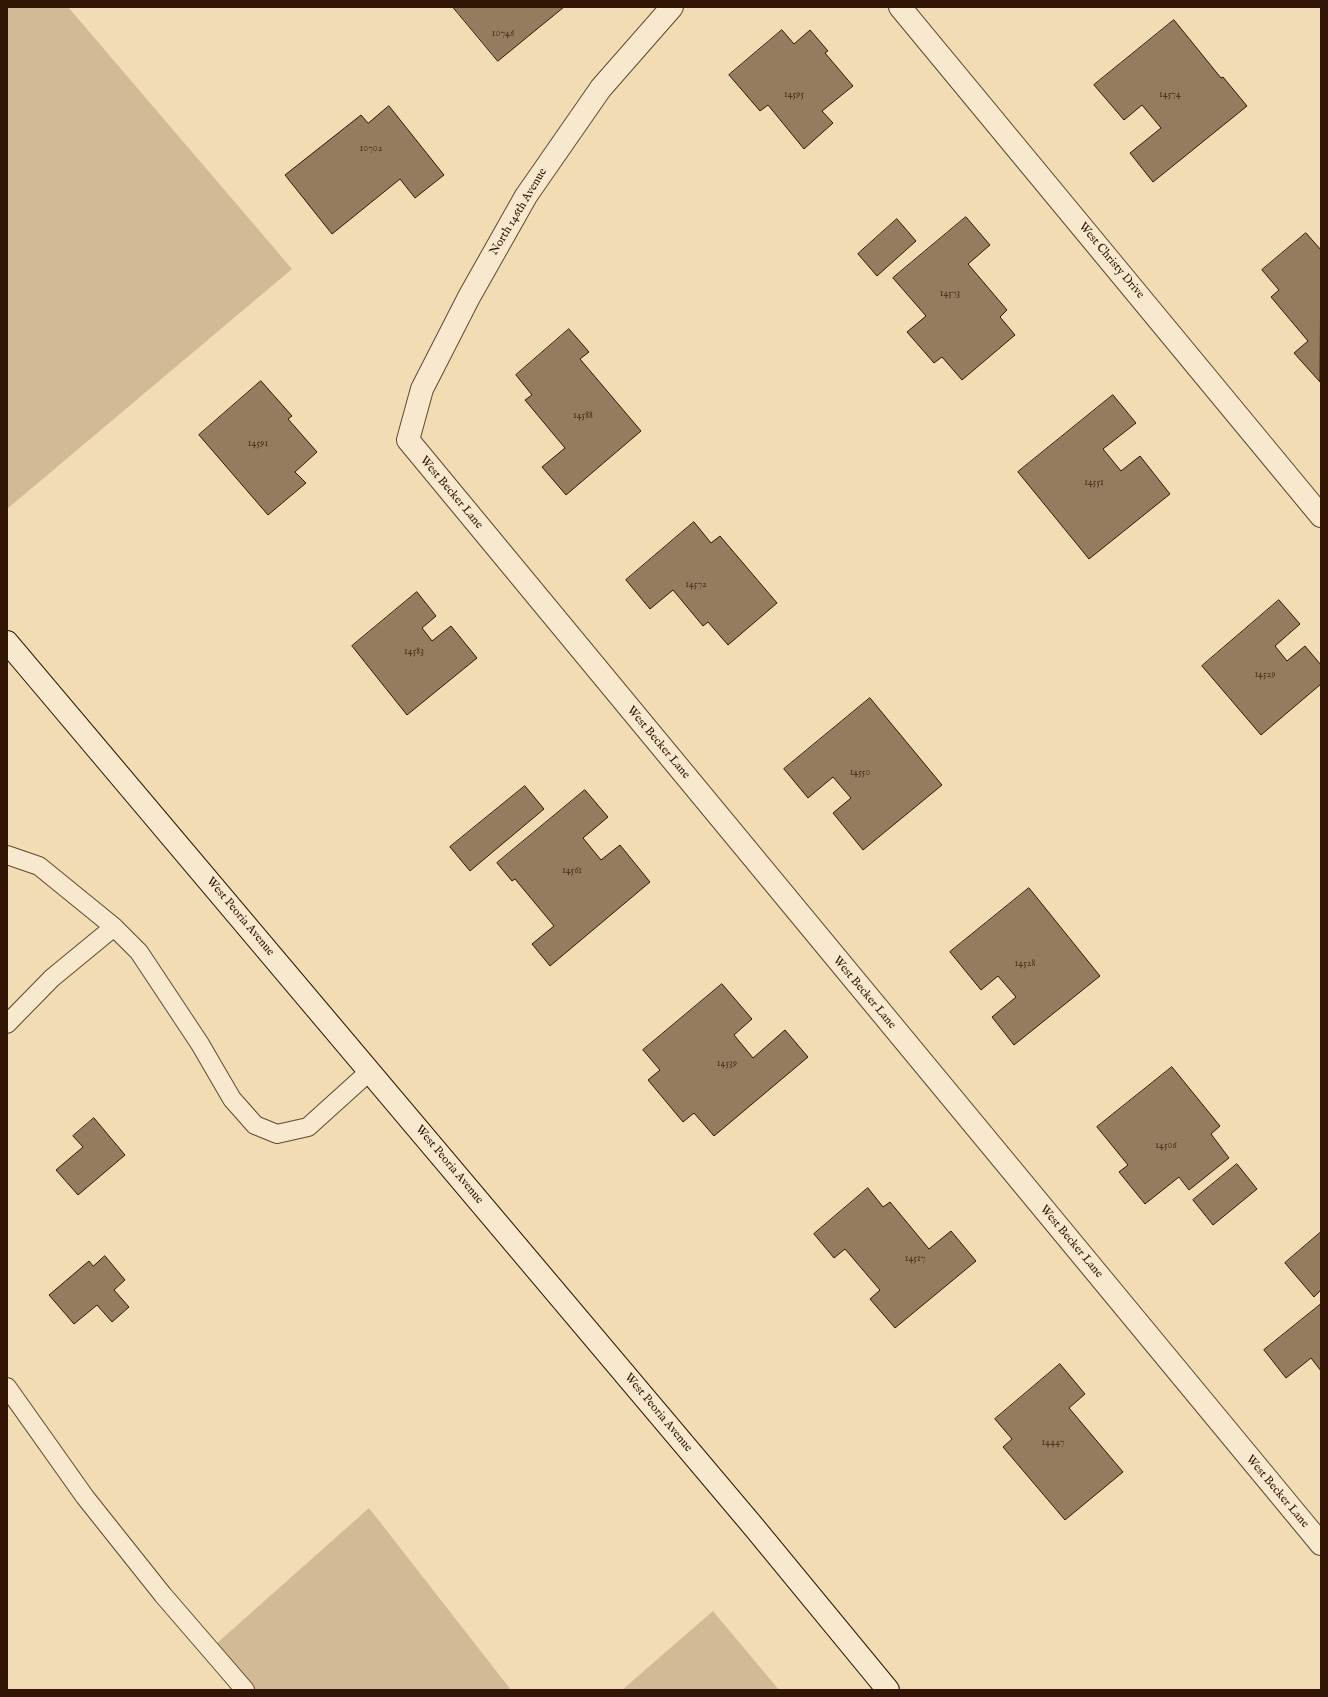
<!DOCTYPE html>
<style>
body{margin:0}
#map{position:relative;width:1328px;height:1697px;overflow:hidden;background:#f2dcb3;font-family:"IM FELL English",serif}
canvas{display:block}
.frame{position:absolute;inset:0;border:8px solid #321505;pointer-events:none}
</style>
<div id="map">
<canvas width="1328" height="1697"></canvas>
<div class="frame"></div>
</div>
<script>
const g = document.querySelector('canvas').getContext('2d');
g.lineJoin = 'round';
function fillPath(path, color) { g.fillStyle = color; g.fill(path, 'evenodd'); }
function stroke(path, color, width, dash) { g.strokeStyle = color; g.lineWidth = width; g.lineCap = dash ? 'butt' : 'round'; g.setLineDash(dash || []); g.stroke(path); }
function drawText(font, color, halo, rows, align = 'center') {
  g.font = font + ' "IM FELL English",serif'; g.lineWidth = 4; g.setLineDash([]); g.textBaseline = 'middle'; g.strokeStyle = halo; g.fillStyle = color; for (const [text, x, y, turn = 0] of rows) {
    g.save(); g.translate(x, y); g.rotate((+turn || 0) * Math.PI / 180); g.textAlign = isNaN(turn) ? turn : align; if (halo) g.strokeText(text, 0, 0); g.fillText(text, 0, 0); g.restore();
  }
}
fillPath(new Path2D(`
 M7 7H68L292 269 7 509Z
 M369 1508 511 1690H255L216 1644Z
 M713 1611 779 1690H622Z`), '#d1ba95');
const building = new Path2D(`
 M453 7H564L498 61Z
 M1174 20 1221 78 1223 77 1247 106 1153 182 1130 153 1161 128 1142 105 1124 120 1094 85Z
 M782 30 794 44 810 30 828 51 825 53 853 86 822 111 833 123 804 149 768 105 760 111 729 75Z
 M389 106 444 175 415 198 400 179 332 234 285 175 361 115 368 123Z
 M966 217 990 245 968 264 1007 310 1000 317 1015 335 962 380 942 357 934 363 907 332 926 316 893 278Z
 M897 219 916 241 877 276 858 254Z
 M1306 233 1321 250 1320 382 1294 353 1308 341 1271 297 1279 290 1262 270Z
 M569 329 589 352 580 359 641 431 566 495 542 467 565 448 525 400 532 395 516 375Z
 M261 381 292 416 288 419 317 452 295 472 306 483 268 515 199 435Z
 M1113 395 1136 423 1103 449 1121 471 1140 456 1170 494 1089 559 1018 472Z
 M694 522 711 543 720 536 777 603 728 645 708 622 703 626 673 590 650 609 626 580Z
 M417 592 436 616 422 628 432 641 451 626 477 658 407 715 352 646Z
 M1279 600 1300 624 1275 646 1287 661 1305 646 1321 665V684L1261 735 1202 666Z
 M870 698 942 785 863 850 833 813 851 798 833 777 808 798 784 769Z
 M525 786 544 809 470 871 450 847Z
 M585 790 608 817 583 838 601 860 620 845 650 882 550 966 532 944 554 926 515 879 512 881 497 863Z
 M1029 888 1100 976 1014 1045 992 1017 1016 997 998 976 981 990 950 952Z
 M722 984 752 1019 734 1035 753 1058 785 1030 808 1057 714 1136 694 1113 683 1122 648 1080 660 1070 643 1050Z
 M1172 1067 1220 1126 1211 1134 1229 1158 1189 1190 1179 1177 1145 1204 1119 1172 1128 1165 1097 1127Z
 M94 1118 125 1155 78 1195 56 1170 83 1147 73 1136Z
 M1237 1164 1257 1189 1213 1225 1193 1200Z
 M868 1188 883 1207 890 1202 929 1249 951 1231 976 1261 895 1328 870 1299 880 1290 845 1249 834 1258 814 1234Z
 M1321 1232V1290L1314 1297 1285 1263Z
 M105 1256 125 1280 114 1290 129 1307 112 1322 97 1305 74 1324 49 1295 89 1261 93 1266Z
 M1321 1304V1371L1311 1358 1286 1378 1264 1350Z
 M1060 1364 1085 1394 1069 1408 1123 1472 1065 1520 1003 1447 1012 1439 995 1419Z`);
fillPath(building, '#967c5f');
stroke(building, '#321505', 1);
const lane = new Path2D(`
 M7 855 39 866 114 927 139 952 200 1044 232 1099 255 1125 277 1134 308 1127 370 1071
 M7 1024 52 978 114 927
 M7 1387 85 1497 163 1595 245 1690`);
const street = new Path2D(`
 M672 7 601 88 526 196 469 297 422 389 408 440 1321 1544
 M900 7 1321 516`);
const secondary = new Path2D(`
 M7 642 753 1526 888 1690`);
stroke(lane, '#624730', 20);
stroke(street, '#624730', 24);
stroke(secondary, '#321505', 24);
stroke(lane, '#f7e8ce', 18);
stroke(street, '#f7e8ce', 22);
stroke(secondary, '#f7e8ce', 22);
drawText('10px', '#4b2f1c', null, [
 ["10746",503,34],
 ["14595",794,95],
 ["14574",1170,95],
 ["10702",371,149],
 ["14573",950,294],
 ["14588",583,416],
 ["14591",258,444],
 ["14551",1094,483],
 ["14572",696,585],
 ["14583",414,652],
 ["14529",1265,675],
 ["14550",860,773],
 ["14561",572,871],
 ["14528",1025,964],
 ["14539",727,1064],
 ["14506",1166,1146],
 ["14517",915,1259],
 ["14447",1053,1443]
]);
drawText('12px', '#321505', '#f7e8ce', [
 ["North 146th Avenue",519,212,-59],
 ["West Christy Drive",1111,261,50],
 ["West Becker Lane",451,493,50],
 ["West Becker Lane",658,743,50],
 ["West Peoria Avenue",240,917,50],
 ["West Becker Lane",864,993,50],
 ["West Peoria Avenue",449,1165,50],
 ["West Becker Lane",1071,1242,50],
 ["West Peoria Avenue",658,1413,50],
 ["West Becker Lane",1277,1492,50]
]);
</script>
